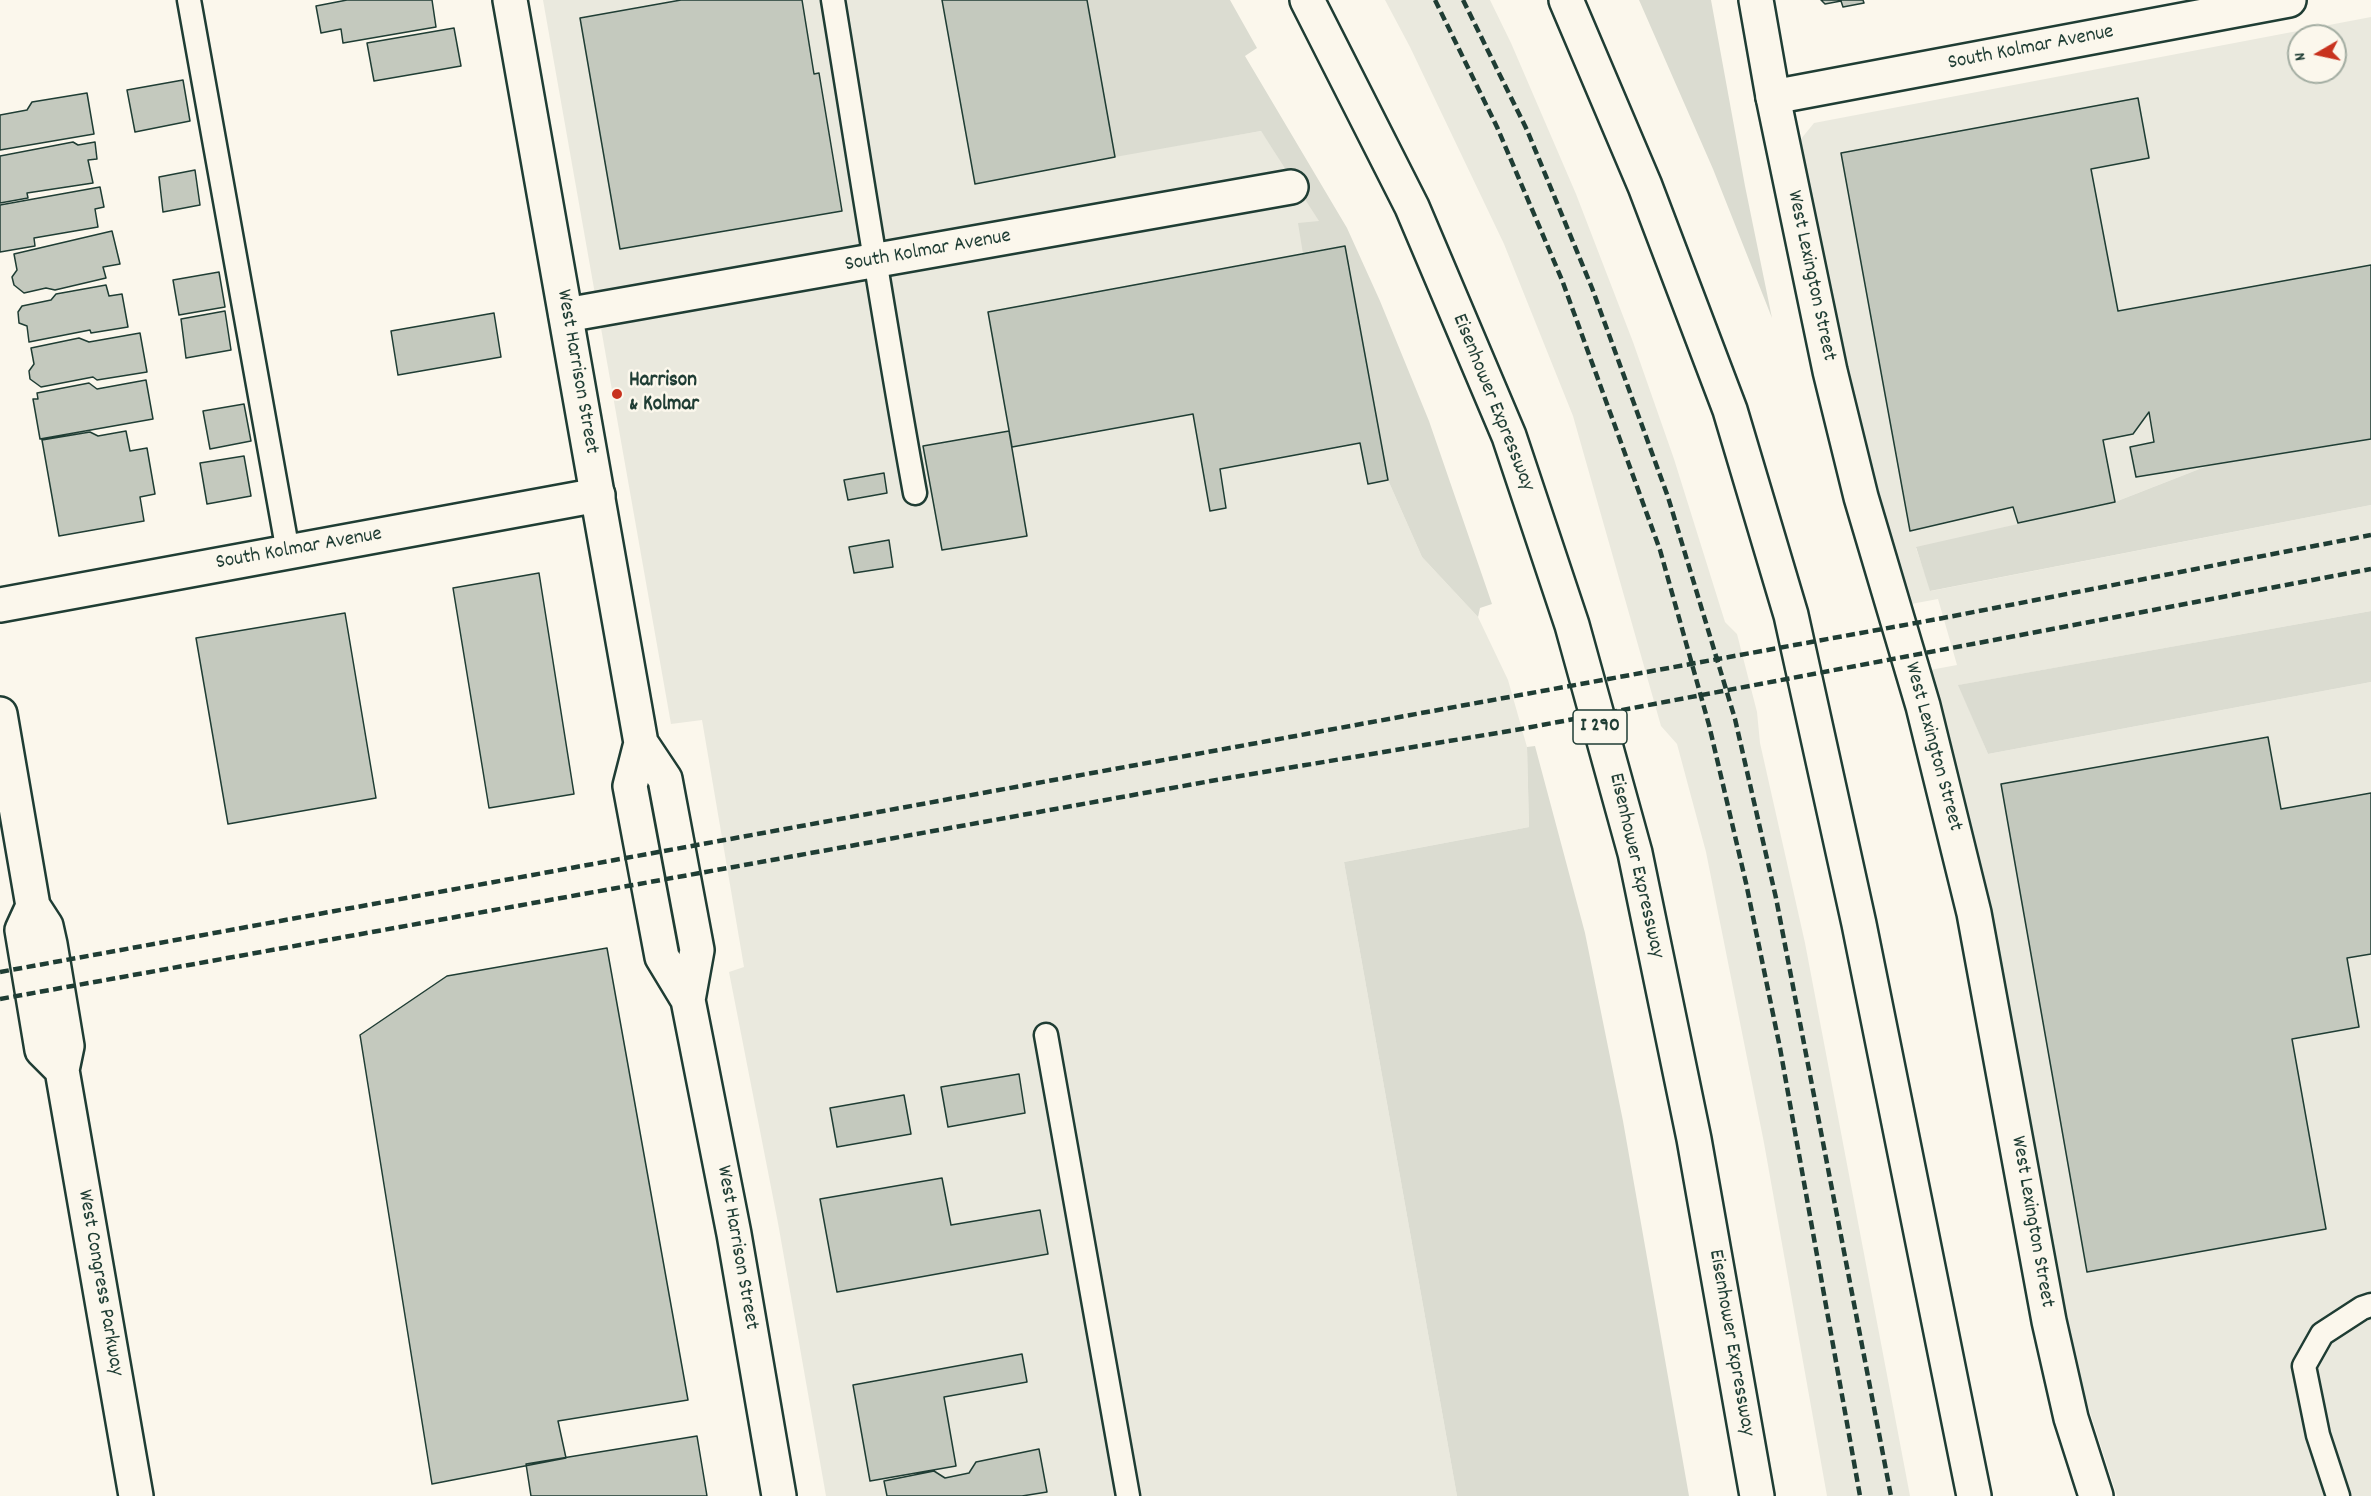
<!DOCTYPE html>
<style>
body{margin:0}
#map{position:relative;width:2371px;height:1496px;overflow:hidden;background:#fbf7ec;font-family:Dekko,sans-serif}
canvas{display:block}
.north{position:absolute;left:2287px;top:24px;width:60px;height:60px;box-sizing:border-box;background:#fbf7ec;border:2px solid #a3ada2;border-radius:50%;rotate:261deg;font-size:16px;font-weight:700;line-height:24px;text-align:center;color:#1f3d34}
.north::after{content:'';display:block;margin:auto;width:21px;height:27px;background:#c8321e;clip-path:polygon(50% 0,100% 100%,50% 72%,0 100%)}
</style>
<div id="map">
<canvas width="2371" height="1496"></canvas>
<div class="north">N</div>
</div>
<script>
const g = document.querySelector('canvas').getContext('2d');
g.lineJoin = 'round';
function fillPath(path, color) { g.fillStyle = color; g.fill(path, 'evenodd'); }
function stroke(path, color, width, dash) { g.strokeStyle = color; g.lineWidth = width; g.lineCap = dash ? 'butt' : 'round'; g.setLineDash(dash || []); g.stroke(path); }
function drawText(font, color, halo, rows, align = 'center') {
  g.font = font + ' Dekko,sans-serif'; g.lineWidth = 5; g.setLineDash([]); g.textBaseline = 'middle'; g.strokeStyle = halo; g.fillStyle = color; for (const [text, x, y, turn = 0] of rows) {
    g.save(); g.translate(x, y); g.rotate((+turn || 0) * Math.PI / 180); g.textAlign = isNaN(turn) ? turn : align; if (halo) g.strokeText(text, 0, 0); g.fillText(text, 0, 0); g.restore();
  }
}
fillPath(new Path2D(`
 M543 0H1087L1115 156 1261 131 1345 246 1388 480 1422 557 1478 617 1508 680 1527 747 1529 827 1344 862 1457 1496H826L778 1223 729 972 744 967 702 720 671 724Z
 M1385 0H1490L1511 43 1576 194 1633 342 1674 459 1725 622 1737 634 1757 712 1760 743 1805 943 1910 1496H1827L1764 1143 1706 852 1677 744 1661 726 1573 416 1504 244 1410 47Z
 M2371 17V439L2207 466 2115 502 1916 548 1931 591 2371 505V611L1959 685 1988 754 2371 682V1496H2117L2078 1375 1993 918 1962 786 1930 670 1957 665 1938 599 1911 604 1863 438 1833 310 1801 139 1814 123ZM2299 36H2335V72H2299Z`), '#eae9de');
fillPath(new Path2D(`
 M1087 0H1230L1257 48 1245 56 1347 228 1380 301 1429 421 1492 604 1480 608 1478 617 1422 557 1388 480 1345 246 1303 254 1298 223 1319 221 1261 131 1115 157Z
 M1639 0H1711L1745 186 1772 318 1713 169Z
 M2371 439V505L1930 591 1916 547 2115 502 2207 466Z
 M2371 611V682L1988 754 1958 685Z
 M1535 746 1585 933 1623 1121 1689 1496H1457L1344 862 1529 827 1527 747Z`), '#dbdcd1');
const building = new Path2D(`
 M347 0H432L436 27 343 43 341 29 321 33 316 6Z
 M681 0H802L814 74 819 73 842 211 620 249 580 18Z
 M942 0H1087L1115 157 975 184Z
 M1821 0H1863L1864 3 1843 7 1841 1 1825 4Z
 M454 28 461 66 374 81 367 43Z
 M183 80 190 121 135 132 127 90Z
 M87 93 94 134 0 150V115L27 110 32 102Z
 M2138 98 2149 158 2091 169 2118 311 2371 265V439L2136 477 2130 447 2154 442 2149 412 2133 434 2103 440 2115 502 2018 523 2013 507 1910 531 1841 153Z
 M73 142 78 145 95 142 97 159 88 160 93 183 27 193 28 198 0 203V156Z
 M195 170 200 205 163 212 159 177Z
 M100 187 104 207 95 209 98 227 34 238 35 246 0 252V205Z
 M112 231 120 264 103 267 106 278 55 290 46 288 24 293 14 285 12 277 17 270 14 254Z
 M1345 246 1388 480 1368 484 1360 443 1220 469 1226 508 1210 511 1193 414 1012 447 988 312Z
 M219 272 225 307 179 315 173 280Z
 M106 285 109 296 122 294 128 327 91 333 90 330 29 342 27 326 19 323 18 312 22 306 51 300 56 294Z
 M225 311 231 350 186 358 181 319Z
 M494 313 501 357 398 375 391 331Z
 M140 333 147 372 97 380 93 377 41 387 30 379 29 371 34 364 31 348 79 338 89 342Z
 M146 380 153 419 40 439 33 399H38L37 393 89 383 97 389Z
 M244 404 251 441 210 449 203 411Z
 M126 431 130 451 147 448 155 494 140 497 144 521 59 536 42 440 90 432 98 436Z
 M1009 431 1027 536 942 550 923 446Z
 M244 456 251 496 207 504 200 463Z
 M884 473 887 493 848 500 844 480Z
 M889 540 893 567 854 573 849 547Z
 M539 573 574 794 489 808 453 588Z
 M345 613 376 798 228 824 196 638Z
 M2268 737 2281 809 2371 793V954L2347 958 2359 1027 2292 1039 2326 1229 2087 1272 2001 784Z
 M607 948 688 1400 558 1421 566 1458 432 1484 360 1035 447 976Z
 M1019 1074 1025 1113 948 1127 941 1087Z
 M904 1095 911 1134 837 1147 830 1108Z
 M942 1178 951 1225 1040 1210 1048 1254 837 1292 820 1199Z
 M1022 1354 1027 1382 944 1397 956 1466 870 1481 853 1385Z
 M697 1436 707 1496H531L526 1464Z
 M1039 1449 1047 1492 1022 1496H887L884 1481 934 1471 945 1478 969 1473 976 1462Z`);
fillPath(building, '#c4c9be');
stroke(building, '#1f3d34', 1.5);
const lane = new Path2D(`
 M189 0 288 552
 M833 0C860 165 885 329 915 493
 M1046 1035 1128 1496
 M2338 1496 2318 1435 2304 1366 2322 1334 2362 1308 2371 1305`);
const street = new Path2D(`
 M1773 97 2289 0
 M566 315 1291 187
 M0 605 598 495
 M0 714 33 906 46 926 50 944 67 1046 62 1070 136 1496
 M33 906 22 930 42 1050 62 1070`);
const secondary = new Path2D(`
 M510 0 641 743 665 779 697 950 688 1000
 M1756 0 1773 97 1830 371 1861 497 1923 706 1974 913 2049 1321 2071 1418 2096 1496
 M641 743 630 786 662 957 688 1000 734 1234 779 1496`);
const highway = new Path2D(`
 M1307 0 1412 207 1509 436 1572 625 1635 853 1694 1139 1757 1496
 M1566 0 1645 186 1730 410 1791 615 1859 924 1974 1496`);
stroke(lane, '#1f3d34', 27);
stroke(street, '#1f3d34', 38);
stroke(secondary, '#1f3d34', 38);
stroke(highway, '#1f3d34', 38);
stroke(lane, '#fbf7ec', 22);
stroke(street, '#fbf7ec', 33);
stroke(secondary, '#fbf7ec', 33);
stroke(highway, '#fbf7ec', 33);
stroke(new Path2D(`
 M1435 0 1497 127 1562 280 1660 550 1709 725 1746 883 1780 1048 1860 1496
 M1463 0 1527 130 1592 288 1668 497 1735 719 1776 898 1891 1496
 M0 972 1943 618 2371 535
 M0 999 1222 779 1521 729 2371 569`), '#1f3d34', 4.5, [9, 4.5]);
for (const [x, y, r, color] of [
 [617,394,6,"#c8321e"]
]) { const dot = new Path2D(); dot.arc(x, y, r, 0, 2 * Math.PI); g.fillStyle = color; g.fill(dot); stroke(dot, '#fbf7ec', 2); }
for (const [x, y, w] of [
 [1600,727,54]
]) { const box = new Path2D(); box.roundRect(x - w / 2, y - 17, w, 34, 4.5); g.fillStyle = '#fbf7ec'; g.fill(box); stroke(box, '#1f3d34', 1.5); }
drawText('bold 20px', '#1f3d34', null, [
 ["I 290",1600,727]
]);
drawText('21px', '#1f3d34', '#fbf7ec', [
 ["South Kolmar Avenue",2031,49,-11],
 ["South Kolmar Avenue",928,252,-10],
 ["West Lexington Street",1810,276,78],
 ["West Harrison Street",576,372,80],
 ["Eisenhower Expressway",1492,403,68],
 ["South Kolmar Avenue",299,550,-10],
 ["West Lexington Street",1932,747,75],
 ["Eisenhower Expressway",1635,866,77],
 ["West Lexington Street",2031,1222,80],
 ["West Harrison Street",736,1248,80],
 ["West Congress Parkway",99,1283,80],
 ["Eisenhower Expressway",1730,1343,80]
]);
drawText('bold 21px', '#1f3d34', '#fbf7ec', [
 ["Harrison",629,382],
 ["& Kolmar",629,406]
], 'left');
</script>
